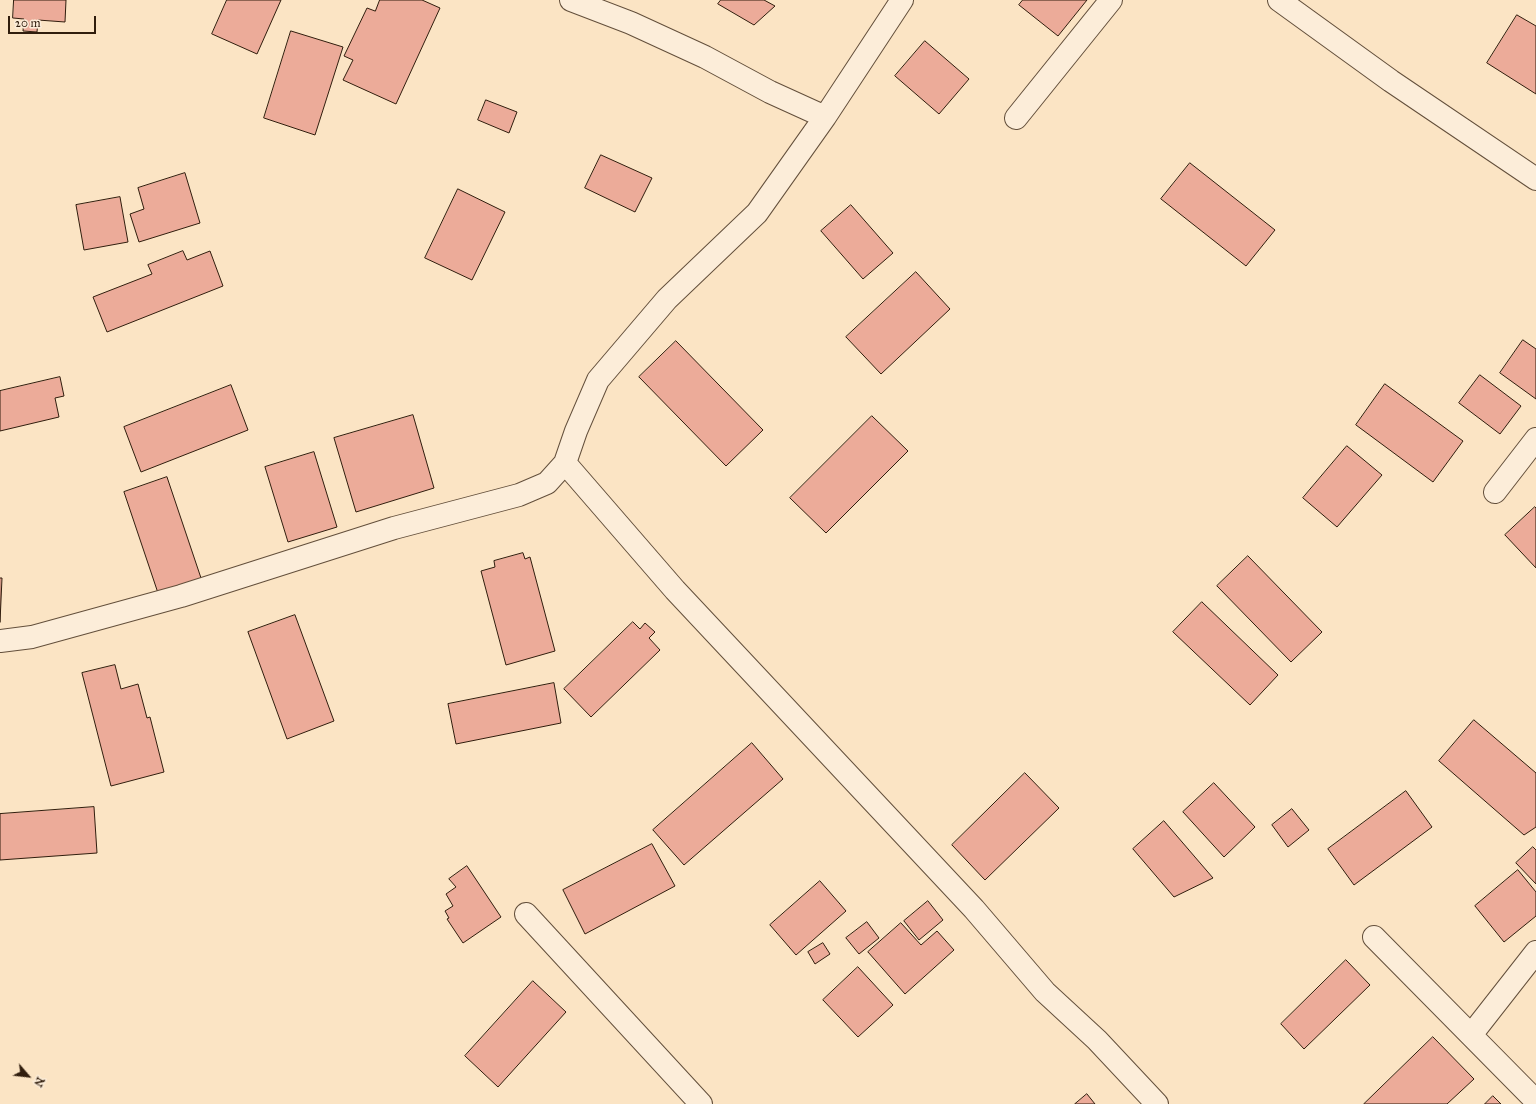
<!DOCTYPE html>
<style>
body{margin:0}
#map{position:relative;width:1536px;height:1104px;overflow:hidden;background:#fbe4c4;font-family:"IM FELL Great Primer",serif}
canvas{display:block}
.north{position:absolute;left:8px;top:1056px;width:40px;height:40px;-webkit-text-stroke:3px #fcedd9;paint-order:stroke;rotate:118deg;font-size:11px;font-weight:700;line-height:16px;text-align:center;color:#301d0d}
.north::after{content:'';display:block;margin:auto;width:14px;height:18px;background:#301d0d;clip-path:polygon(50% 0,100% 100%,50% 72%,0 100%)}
.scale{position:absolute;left:8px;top:16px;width:88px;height:18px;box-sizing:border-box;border:2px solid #301d0d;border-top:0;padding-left:5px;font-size:12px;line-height:14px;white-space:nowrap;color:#301d0d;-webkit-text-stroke:3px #fcedd9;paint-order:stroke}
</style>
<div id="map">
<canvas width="1536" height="1104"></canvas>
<div class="north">N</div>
<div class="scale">20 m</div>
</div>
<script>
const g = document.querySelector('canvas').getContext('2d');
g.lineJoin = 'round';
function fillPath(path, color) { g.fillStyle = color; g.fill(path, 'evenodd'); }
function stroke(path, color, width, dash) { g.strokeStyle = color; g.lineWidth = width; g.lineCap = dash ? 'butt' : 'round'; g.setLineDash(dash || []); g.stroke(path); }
const building = new Path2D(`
 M14 0H66L65 22 38 20 37 32 23 31 24 19 13 18Z
 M227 0H281L257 54 212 34Z
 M380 0H422L440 8 396 104 343 80 353 60 344 56 367 8 375 11Z
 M721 0H764L775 6 754 25 718 4Z
 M1023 0H1087L1058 36 1019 5Z
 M1517 15 1536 26V94L1487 63Z
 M291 31 343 47 315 135 264 118Z
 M925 41 969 79 939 114 895 76Z
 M486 100 517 112 509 133 478 120Z
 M601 155 652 178 635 212 585 188Z
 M1190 163 1275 230 1246 266 1161 199Z
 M185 173 200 223 139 242 130 214 144 209 138 188Z
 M458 189 505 212 472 280 425 258Z
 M120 197 128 242 84 250 76 205Z
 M851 205 893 253 863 279 821 231Z
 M183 251 187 260 210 251 223 286 107 332 93 297 152 274 148 265Z
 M916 272 950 309 881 374 846 337Z
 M1523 340 1536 349V399L1500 373Z
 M676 341 763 430 726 466 639 377Z
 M1480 375 1521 406 1500 434 1459 403Z
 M60 377 64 396 55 398 59 417 0 431V391Z
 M1385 384 1463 441 1433 482 1356 425Z
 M231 385 248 430 141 472 124 427Z
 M413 415 434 488 356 512 334 438Z
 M872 416 908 451 826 533 790 498Z
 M1347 446 1382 475 1337 527 1303 498Z
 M314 452 337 527 288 542 265 467Z
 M167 477 202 581 159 596 124 492Z
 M1535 507 1536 508V568L1505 535Z
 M523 553 525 559 530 557 555 651 506 665 481 571 495 567 494 561Z
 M1248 556 1322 632 1291 662 1217 586Z
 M0 578H2L0 622Z
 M1202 602 1278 675 1250 705 1173 632Z
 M295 615 334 721 287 739 248 632Z
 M633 622 640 629 645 623 655 632 649 638 660 650 591 717 564 689Z
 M115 665 121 689 138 684 147 718 150 717 164 772 111 786 82 673Z
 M554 683 561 723 456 744 448 704Z
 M1474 720 1536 773V827L1524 835 1439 761Z
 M752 743 783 779 684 865 653 830Z
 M1025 773 1059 808 985 880 952 845Z
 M1214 783 1255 827 1224 857 1183 812Z
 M1406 791 1432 827 1354 885 1328 849Z
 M94 807 97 853 0 860V814Z
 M1292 809 1309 830 1288 847 1272 825Z
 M1164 821 1213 878 1174 897 1133 849Z
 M652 844 675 886 585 934 563 890Z
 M1533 847 1536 850V884L1516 863Z
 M467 866 501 917 463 943 447 919 449 918 445 911 453 906 446 894 456 887 449 879Z
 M1518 870 1536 892V916L1504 942 1475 906Z
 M820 881 846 911 796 955 770 925Z
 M928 901 943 920 919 940 904 921Z
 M867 922 879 938 859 954 846 938Z
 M901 923 921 945 937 931 954 950 905 994 868 952Z
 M823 943 830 954 815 964 808 952Z
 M1346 960 1370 985 1304 1049 1281 1024Z
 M858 967 893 1005 858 1037 823 1000Z
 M533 981 566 1012 498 1087 465 1056Z
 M1433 1037 1474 1079 1447 1104H1364Z
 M1087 1094 1095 1104H1075Z
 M1493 1096 1501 1104H1485Z`);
fillPath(building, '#ecab99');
stroke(building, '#301d0d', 1);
const street = new Path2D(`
 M571 0 631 23 705 57 770 92 825 117
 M1279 0 1391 81 1536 179
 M1016 118 1111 0
 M565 463 675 590 974 909 1045 992 1097 1040 1157 1104
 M1495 492 1536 439
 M0 641 32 637 181 596 394 528 519 495 547 483 565 463 576 431 598 380 667 299 757 213 825 117 902 0
 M526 914 701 1104
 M1374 937 1536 1101
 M1471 1035 1536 952`);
stroke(street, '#634f3b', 24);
stroke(street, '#fcedd9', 22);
</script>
